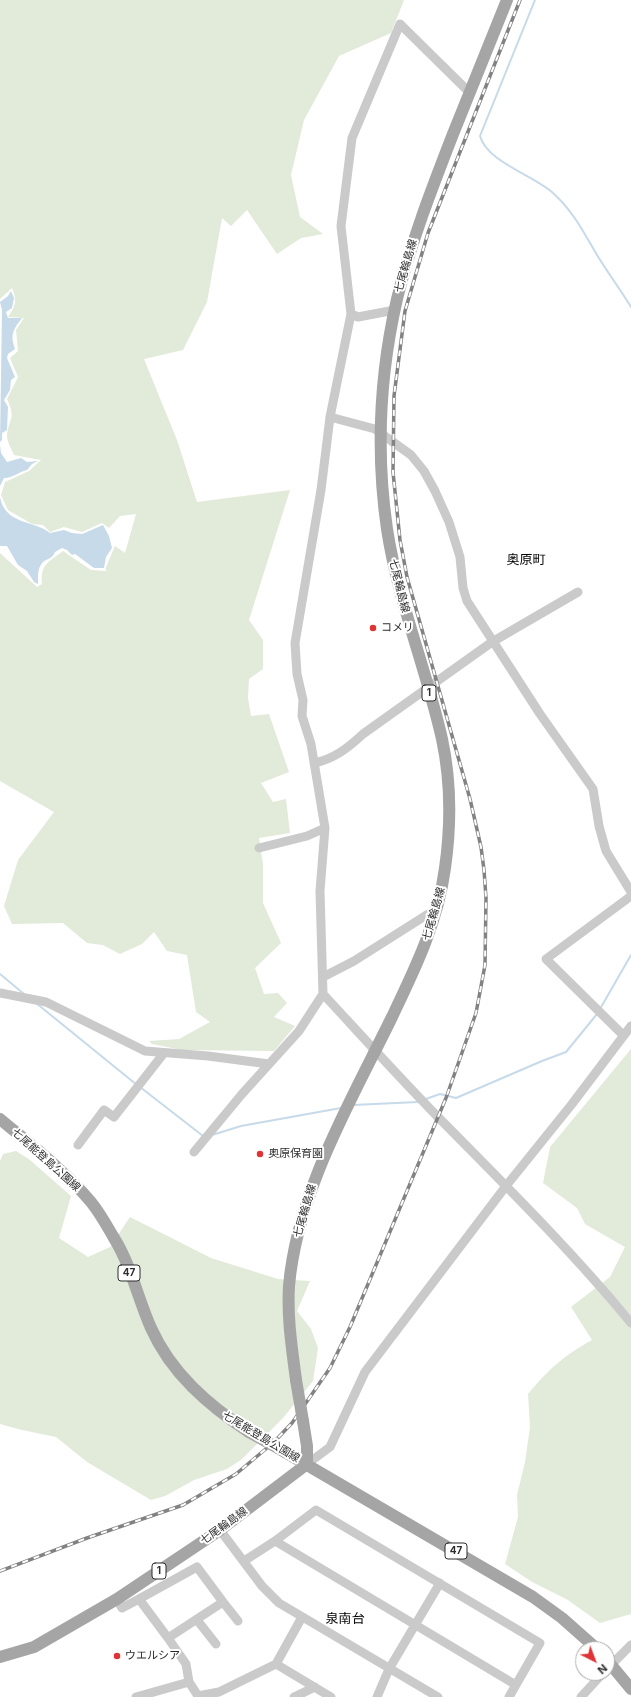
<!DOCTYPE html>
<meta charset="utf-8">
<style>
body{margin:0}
#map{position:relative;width:631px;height:1697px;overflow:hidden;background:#fff;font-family:Inter,sans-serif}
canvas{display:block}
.north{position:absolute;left:575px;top:1641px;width:40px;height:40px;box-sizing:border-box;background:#fff;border:1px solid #ababab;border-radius:50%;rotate:138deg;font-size:11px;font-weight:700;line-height:16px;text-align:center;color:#2d2d2d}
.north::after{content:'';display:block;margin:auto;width:14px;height:18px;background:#de3436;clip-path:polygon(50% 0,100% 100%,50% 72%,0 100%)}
</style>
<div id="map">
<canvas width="631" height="1697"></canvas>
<div class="north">N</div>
</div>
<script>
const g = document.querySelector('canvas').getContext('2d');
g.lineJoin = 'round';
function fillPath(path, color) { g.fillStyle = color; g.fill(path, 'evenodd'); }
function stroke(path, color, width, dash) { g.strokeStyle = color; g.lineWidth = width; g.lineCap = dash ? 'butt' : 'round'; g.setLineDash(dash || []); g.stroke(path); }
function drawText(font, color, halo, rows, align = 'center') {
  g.font = font + ' Inter,"Noto Sans JP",sans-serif'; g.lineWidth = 4; g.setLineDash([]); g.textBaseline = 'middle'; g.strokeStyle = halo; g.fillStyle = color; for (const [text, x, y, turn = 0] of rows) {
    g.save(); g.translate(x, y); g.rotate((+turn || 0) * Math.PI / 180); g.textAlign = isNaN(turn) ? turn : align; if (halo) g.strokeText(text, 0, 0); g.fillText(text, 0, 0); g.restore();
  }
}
fillPath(new Path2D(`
 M0 0H404L391 33 339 56 304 120 291 175 300 217 323 234 301 238 277 254 247 210 231 226 222 218 207 302 183 350 144 359 177 440 197 502 290 490 249 620 263 640V669L249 679 248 698 251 716 269 714 289 772 261 783 273 802 286 799 290 833 259 838 263 864V903L281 943 255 968 264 994 278 993 287 1003 274 1017 295 1026 274 1051 182 1050 152 1044 149 1041 179 1039 210 1022 196 1012 187 955 167 951 154 932 142 944 120 954 103 945 87 943 63 923 12 924 4 906 18 860 54 812 0 781V553L37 587 42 584C40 564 49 562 63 551L91 570 106 571V567L115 546 125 553 136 514 120 516 109 528 102 523 82 532 64 527 50 532 43 525 32 524 8 510 1 495 5 482 29 471 41 460 14 455C12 450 7 442 7 436 8 419 17 420 7 399L18 377 10 358 18 351 16 330 24 318 8 317C16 306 17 300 12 288L0 299Z
 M631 1049V1614L600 1623 568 1600 532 1582 505 1564 518 1517 517 1495 525 1462 530 1427 528 1394C550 1368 562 1357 592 1340L571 1307 610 1277 625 1247 585 1224 577 1208 543 1183 550 1147Z
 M16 1151 30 1160 71 1196 59 1238 88 1257 110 1247 130 1217 211 1258 278 1279 310 1281 297 1311 311 1329 318 1348 313 1381 283 1418 241 1460 227 1469 194 1480 165 1496 151 1500 87 1462 56 1437 22 1430 0 1424V1161L3 1154Z`), '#e2eada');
fillPath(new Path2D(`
 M11 291 14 298 12 308 6 312 8 318H22C13 330 10 334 15 349L8 354 7 358 15 377 11 380 10 390 4 400 8 407 7 430 2 433V440L0 442 2 310 0 302 8 296Z
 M0 445 1 453 7 462 21 458 27 462 38 461 32 464 27 470C20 471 13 478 4 478L0 486Z
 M0 497C5 525 34 520 50 533L64 530 72 533 82 534 103 525 109 536 112 548 106 557 104 568H94L75 554 72 555 67 550 62 548 55 552C52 559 48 558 43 562 37 568 38 577 38 584L34 582 27 571 18 565 7 546H0Z`), '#c7dae9');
stroke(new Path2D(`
 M535 0 480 136C487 162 533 175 553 193 573 211 584 233 597 255 608 273 620 289 631 307
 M0 974 24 994
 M36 1003 137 1085
 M600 1009 631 955
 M140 1087 203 1136
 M426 1099 440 1094 456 1098 542 1061 566 1052 597 1014
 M353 1105 418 1102
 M212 1135 241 1126 341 1108`), '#c7dae9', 2);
stroke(new Path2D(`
 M351 314 358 317 395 310
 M330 417 375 429 411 455 424 471 435 491 449 522 460 557 463 588 467 601 540 714 593 789 599 826 606 851 631 892
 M314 763C334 759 348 748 363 734L492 642 578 592
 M259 848 307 836 325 828
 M323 977 354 961 436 909
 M0 993 46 1002 145 1051 208 1056 269 1064
 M323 994C361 1035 398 1076 437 1116 503 1183 571 1250 631 1323
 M623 1035 546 959 631 896
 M78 1145 104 1110 114 1117 164 1053
 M194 1152 242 1094 299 1031 323 994 320 891 325 828 311 744 302 716 303 700 297 674 295 643 321 490 330 417 351 314 341 226 352 138 400 24 470 93
 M307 1464 330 1447 365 1372 506 1186 572 1104 631 1026
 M220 1530 262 1586 279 1603 438 1697
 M275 1541 516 1685
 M244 1561 275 1541 316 1510 540 1643 509 1697
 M117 1599 122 1608 139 1599 168 1638 223 1602 197 1567 139 1599
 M223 1602 238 1621
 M197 1620 216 1644
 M168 1638 186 1664 189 1682 198 1696 219 1692 276 1664 302 1617
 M276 1664 331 1697
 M607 1669 631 1645
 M136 1697 189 1682
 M294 1697 315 1687
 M377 1697 389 1669 440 1583
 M581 1697 603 1673`), '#cacaca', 9);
stroke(new Path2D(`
 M0 1119C31 1145 65 1171 91 1202 100 1213 107 1226 114 1238 131 1265 138 1299 151 1328 171 1373 208 1405 249 1432
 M296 1380C292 1349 287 1318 289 1286 297 1192 351 1101 392 1017 415 969 438 922 445 868 451 826 451 781 442 739 426 668 398 601 387 529 376 453 380 373 397 299 411 242 432 188 453 134 471 90 489 45 507 0
 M278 1448 533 1597 562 1618 597 1649
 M0 1657 34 1647 117 1599 220 1530 307 1464V1446L303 1421
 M607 1660 631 1689`), '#a5a5a5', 12);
const rail = new Path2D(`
 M0 1571 87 1538 183 1505 236 1474 274 1442 292 1423 330 1368 350 1327 446 1098 476 1013 485 965 486 898 484 870 481 847 470 799 407 577 400 540 393 472 394 396 405 311 428 233 520 0`);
stroke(rail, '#828282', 3.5);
stroke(rail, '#fff', 2, [6]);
stroke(new Path2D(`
 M296 1380 303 1421
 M249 1432 278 1448`), '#a5a5a5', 12);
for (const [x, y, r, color] of [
 [373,628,4,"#de3436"],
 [260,1154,4,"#de3436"],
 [117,1656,4,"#de3436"]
]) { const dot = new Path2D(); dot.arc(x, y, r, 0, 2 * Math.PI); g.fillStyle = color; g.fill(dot); stroke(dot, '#fff', 1.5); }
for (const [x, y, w] of [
 [429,693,14],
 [129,1273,22],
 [456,1551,22],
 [159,1571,14]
]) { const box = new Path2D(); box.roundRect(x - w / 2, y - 8, w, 16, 3); g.fillStyle = '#fff'; g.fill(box); stroke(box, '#2d2d2d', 1); }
drawText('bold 10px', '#2d2d2d', null, [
 ["1",429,693],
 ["47",129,1273],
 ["47",456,1551],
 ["1",159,1571]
]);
drawText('11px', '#2d2d2d', '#fff', [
 ["七尾輪島線",406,266,-74],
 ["七尾輪島線",399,586,76],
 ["七尾輪島線",434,914,-74],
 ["七尾能登島公園線",46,1160,42],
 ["七尾輪島線",305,1211,-74],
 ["七尾能登島公園線",261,1437,31],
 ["七尾輪島線",224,1526,-36]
]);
drawText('11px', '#2d2d2d', '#fff', [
 ["コメリ",381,628],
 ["奥原保育園",268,1154],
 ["ウエルシア",125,1656]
], 'left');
drawText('13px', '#000', '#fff', [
 ["奥原町",526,560],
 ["泉南台",345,1619]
]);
</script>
